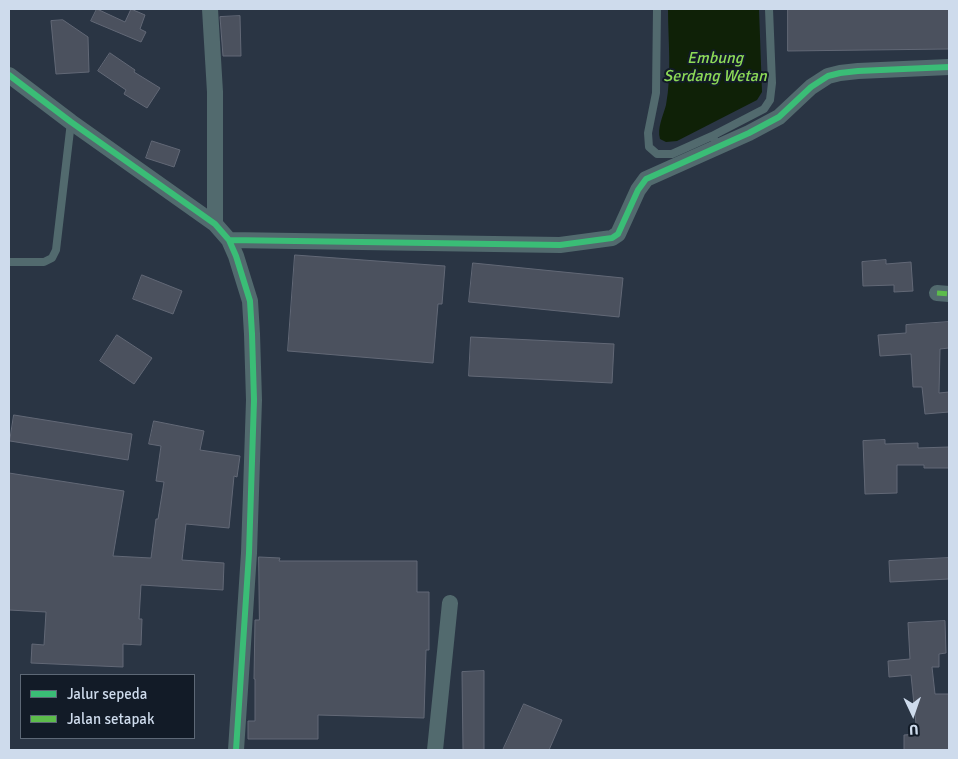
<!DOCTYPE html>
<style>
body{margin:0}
#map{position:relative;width:958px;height:759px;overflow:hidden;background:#2a3544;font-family:Signika,sans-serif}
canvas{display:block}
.frame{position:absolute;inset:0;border:10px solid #cedbec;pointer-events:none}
.legend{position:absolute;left:20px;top:674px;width:175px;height:65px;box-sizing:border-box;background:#121b27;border:1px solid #5d6876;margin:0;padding:6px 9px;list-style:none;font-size:15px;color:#cedbec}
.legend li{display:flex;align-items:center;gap:10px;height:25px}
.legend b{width:25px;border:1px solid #5d6876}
.north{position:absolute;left:888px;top:689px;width:50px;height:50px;-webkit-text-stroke:4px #121b27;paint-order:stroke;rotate:177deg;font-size:14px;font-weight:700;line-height:20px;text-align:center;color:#cedbec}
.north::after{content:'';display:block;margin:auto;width:18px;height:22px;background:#cedbec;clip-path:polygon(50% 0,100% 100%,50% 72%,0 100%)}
</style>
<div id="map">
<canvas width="958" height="759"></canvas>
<div class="frame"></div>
<ul class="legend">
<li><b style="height:6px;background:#3abd76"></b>Jalur sepeda</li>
<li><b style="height:6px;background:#5cbc4b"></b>Jalan setapak</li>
</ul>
<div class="north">U</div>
</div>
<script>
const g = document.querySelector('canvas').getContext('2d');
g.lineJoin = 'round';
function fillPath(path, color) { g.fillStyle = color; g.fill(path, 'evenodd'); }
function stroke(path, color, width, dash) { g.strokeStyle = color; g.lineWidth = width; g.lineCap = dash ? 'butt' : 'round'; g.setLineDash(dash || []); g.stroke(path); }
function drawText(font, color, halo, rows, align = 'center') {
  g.font = font + ' Signika,sans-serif'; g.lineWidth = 4; g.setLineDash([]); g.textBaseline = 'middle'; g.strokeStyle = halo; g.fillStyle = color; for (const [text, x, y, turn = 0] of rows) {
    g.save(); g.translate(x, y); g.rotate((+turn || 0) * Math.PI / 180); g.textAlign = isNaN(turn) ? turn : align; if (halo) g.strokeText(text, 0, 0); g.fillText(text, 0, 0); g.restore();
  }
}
fillPath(new Path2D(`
 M668 9H759L762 92 757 100 677 141 666 142 660 139C657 128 663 116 666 105 672 73 668 41 668 9Z`), '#0f2107');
const building = new Path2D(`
 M97 9 125 22 131 9 145 15 140 29 146 32 141 42 91 21Z
 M788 9H949V49L788 51Z
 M240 16 241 56H223L220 17Z
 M63 20 88 37 89 72 56 74 51 21Z
 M110 53 135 70 134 72 160 88 147 108 124 94 126 90 98 71Z
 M152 141 180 150 174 167 146 158Z
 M295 255 445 266 442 304H438L433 363 288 351Z
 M886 260V264L911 262 913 291 894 292V285L863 286 862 262Z
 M473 263 623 278 619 317 469 302Z
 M142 275 182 291 173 314 133 299Z
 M949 322V348L940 349 939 393 949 392V412L925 414 922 387H913L911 354 880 356 878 335 906 333V325Z
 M117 335 152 358 134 384 100 361Z
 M471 337 614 344 612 383 469 376Z
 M14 415 132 434 128 460 10 441Z
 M154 421 204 431 200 450 240 456 237 477 234 476 229 528 186 524 182 560 224 563 223 590 141 585 139 619H142L141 645 123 644V667L31 663 32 644 44 645 46 612 9 610V473L124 491 113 556 151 558 156 519H158L164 482 156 481 161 446 149 444Z
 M885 440V444L918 443V448L949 447V468H924V465H897V493L865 494 863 441Z
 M259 557 280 558 279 561H417V592H429V650H426L424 718 318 715V739H248V721H255V679H254L255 620H259Z
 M949 558V579L890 582 889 561Z
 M945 621 946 653 939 654V667H932L935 694H949V750H904V735L917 734 911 675 889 677 888 661 910 659 908 623Z
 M484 671V750H463L462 672Z
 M524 704 562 720 549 750H503Z`);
fillPath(building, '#4b515e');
stroke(building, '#626876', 1);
stroke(new Path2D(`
 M657 9 656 93 648 133 649 147 657 154H672L712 136
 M714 139 712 136 764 109 770 100 772 83 769 9
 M9 262H44L52 258 56 250 71 122`), '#526a6e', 8);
stroke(new Path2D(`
 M210 9 215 92V224
 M9 75 71 122 215 224 229 240 236 256 250 301 252 334 254 400 249 553 236 750
 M229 240 560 245 612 238 618 234 638 190 646 179 749 133 779 117 811 87 828 76 840 73 858 71 949 67
 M937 293 949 294
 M435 750 450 603`), '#526a6e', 16);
stroke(new Path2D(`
 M937 293 949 294`), '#5cbc4b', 5, [10, 5]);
stroke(new Path2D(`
 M9 75 71 122 215 224 229 240 236 256 250 301 252 334 254 400 249 553 236 750
 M229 240 560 245 612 238 618 234 638 190 646 179 749 133 779 117 811 87 828 76 840 73 858 71 949 67`), '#3abd76', 6);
drawText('italic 16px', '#8dda57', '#121b27', [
 ["Embung",715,59],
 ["Serdang Wetan",715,77]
]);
</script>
